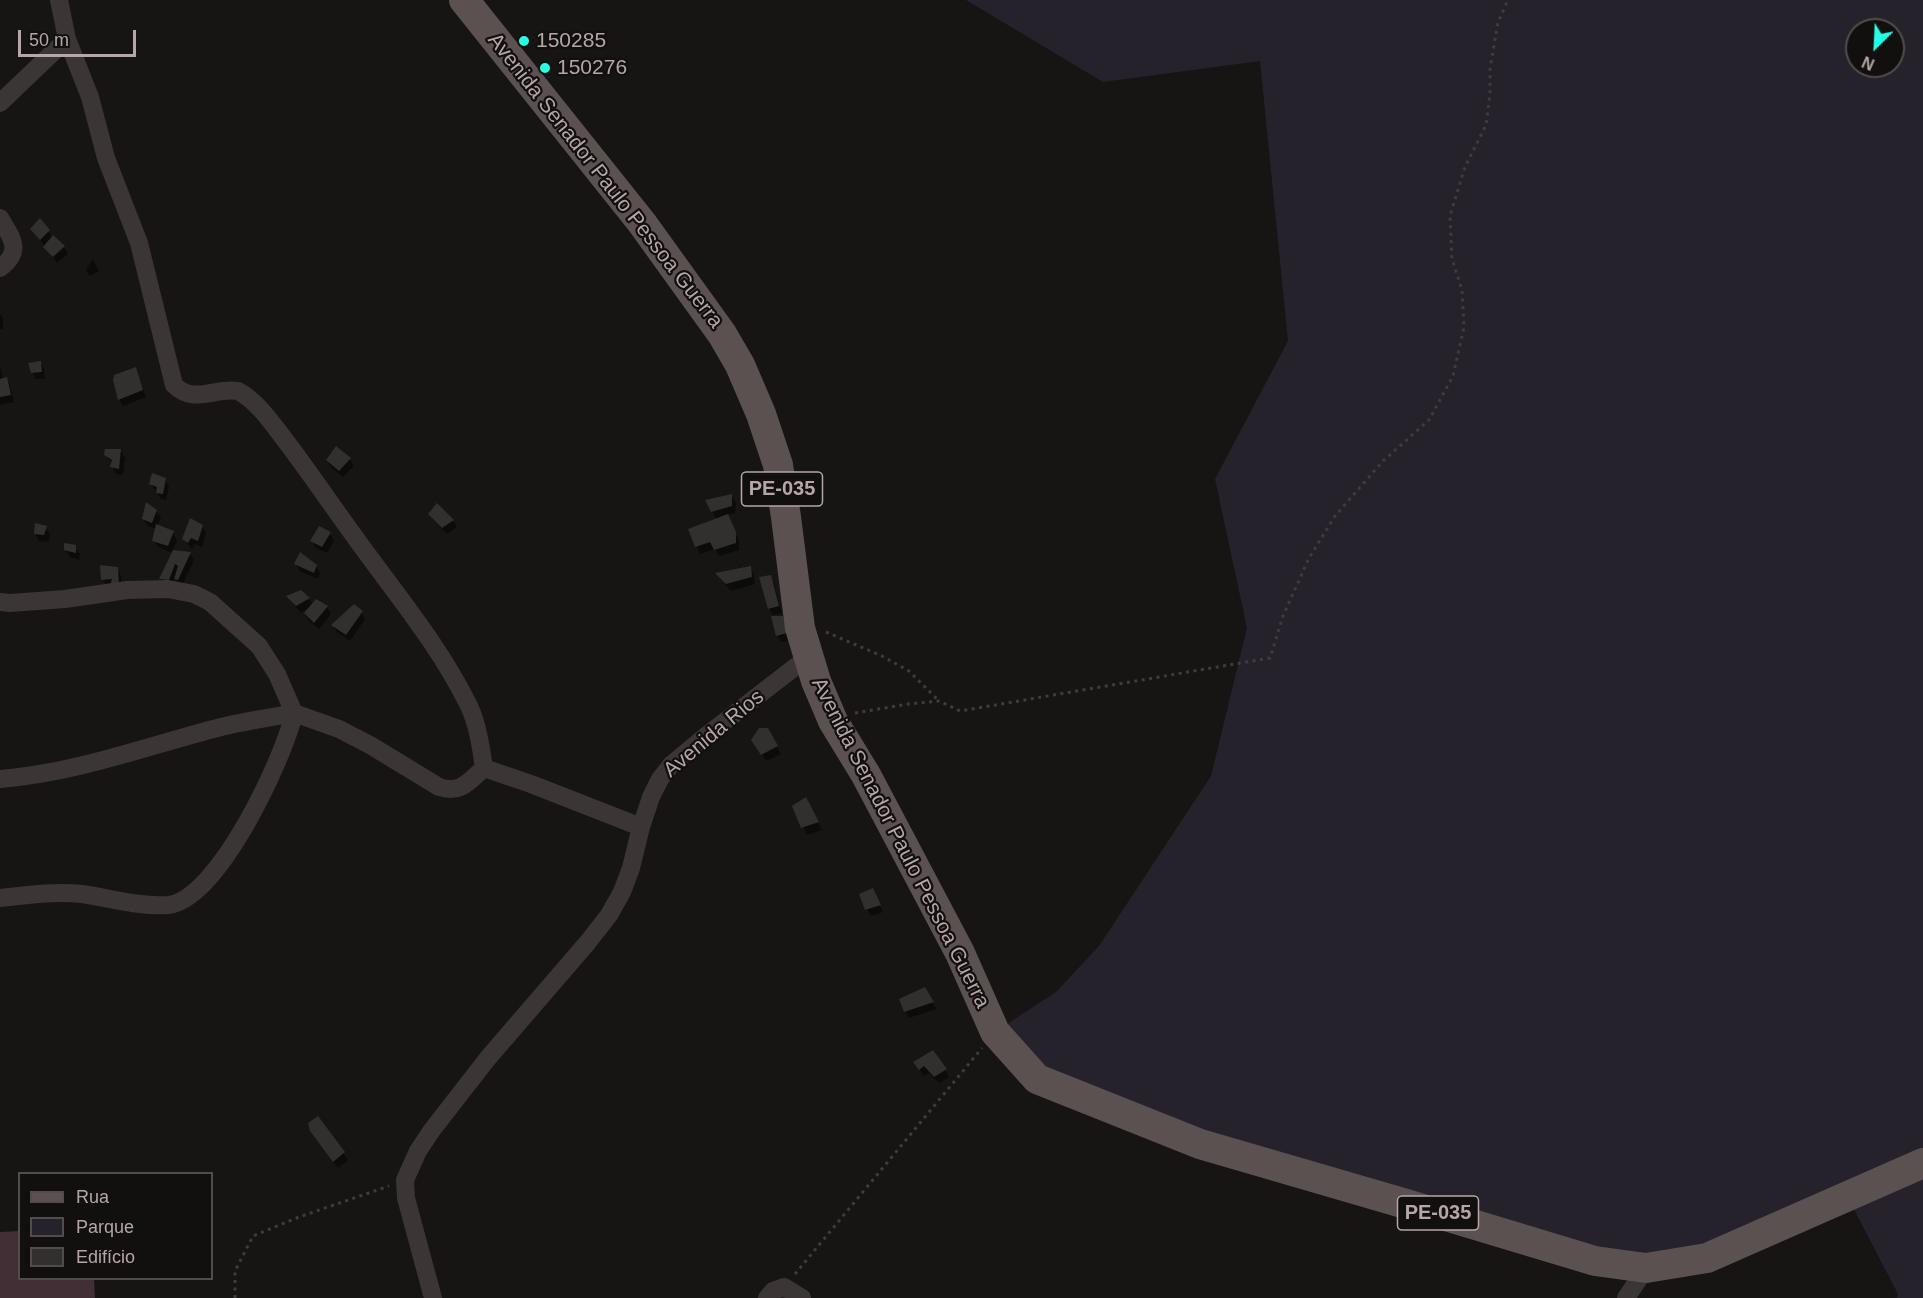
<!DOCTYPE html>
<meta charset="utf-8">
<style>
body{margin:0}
#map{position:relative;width:1923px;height:1298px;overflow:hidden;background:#161514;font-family:Helvetica,sans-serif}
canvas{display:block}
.legend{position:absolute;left:18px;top:1172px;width:195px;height:108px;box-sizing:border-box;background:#11100f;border:2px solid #534c4c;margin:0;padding:8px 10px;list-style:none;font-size:18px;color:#b7a5a7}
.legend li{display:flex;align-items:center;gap:12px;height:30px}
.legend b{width:30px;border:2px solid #534c4c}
.north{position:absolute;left:1845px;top:18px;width:60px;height:60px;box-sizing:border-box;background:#11100f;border:2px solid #534c4c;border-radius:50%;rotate:204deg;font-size:16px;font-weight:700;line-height:24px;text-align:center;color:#b7a5a7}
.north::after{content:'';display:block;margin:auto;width:21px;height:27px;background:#24ffe5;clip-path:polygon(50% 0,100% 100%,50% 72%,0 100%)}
.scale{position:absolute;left:18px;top:30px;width:118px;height:27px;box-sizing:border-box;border:3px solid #b7a5a7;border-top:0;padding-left:8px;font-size:18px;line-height:21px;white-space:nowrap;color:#b7a5a7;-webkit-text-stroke:4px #11100f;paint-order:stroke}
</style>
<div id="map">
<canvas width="1923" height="1298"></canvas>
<ul class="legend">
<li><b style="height:8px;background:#5b5151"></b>Rua</li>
<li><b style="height:16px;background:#25222b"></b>Parque</li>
<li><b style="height:16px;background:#32302f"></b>Edifício</li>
</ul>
<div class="north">N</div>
<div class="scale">50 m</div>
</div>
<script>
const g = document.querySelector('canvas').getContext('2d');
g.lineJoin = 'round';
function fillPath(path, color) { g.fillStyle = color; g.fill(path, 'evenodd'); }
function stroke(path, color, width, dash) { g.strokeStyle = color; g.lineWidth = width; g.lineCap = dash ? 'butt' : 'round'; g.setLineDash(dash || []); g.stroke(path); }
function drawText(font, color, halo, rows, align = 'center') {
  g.font = font + ' Helvetica,sans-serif'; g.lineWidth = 4.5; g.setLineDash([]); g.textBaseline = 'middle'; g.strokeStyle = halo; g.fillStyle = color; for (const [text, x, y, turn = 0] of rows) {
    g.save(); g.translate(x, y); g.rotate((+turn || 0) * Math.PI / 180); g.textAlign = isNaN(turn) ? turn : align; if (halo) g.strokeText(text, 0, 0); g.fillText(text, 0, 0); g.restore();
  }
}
fillPath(new Path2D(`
 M966 0H1923V1298H1897L1898 1294 1847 1196 1646 1268 1078 1094 995 1032 1056 992 1099 946 1211 776 1247 628 1215 479 1288 341 1260 61 1103 82ZM1857 30H1893V66H1857Z`), '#25222b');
fillPath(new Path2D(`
 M19 1231 20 1278 94 1279 95 1298H0V1232Z`), '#422e35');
fillPath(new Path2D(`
 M40 221 53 238 64 247 68 254 57 263 32 229Z
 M93 259 99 271 90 276 86 270Z
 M0 313 3 318V329H0Z
 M40 362 44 369 45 379H36L32 372Z
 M0 366 3 380 6 379 10 386 14 402 0 405Z
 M135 369 146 397 123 406 119 399Z
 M336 448 350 459 354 466 343 477 331 467 327 460Z
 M121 451 125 458 123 475 116 474 112 467 113 464 105 455Z
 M165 480 169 487 166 500 161 499 151 484Z
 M732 496 736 503 735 513 727 515 739 541V550L719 556 715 549 700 554 690 530 717 520 712 511Z
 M156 511 161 518 157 526 173 533 177 540 172 552 190 554 194 560 182 586H180L175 579 172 587 165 586 161 579 173 553 158 547 154 540 156 529 148 526 143 519Z
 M430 514 453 521 457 527 447 534 434 521Z
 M202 526 206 533 202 547 195 544 192 549 183 539Z
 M46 528 50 535 48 542 39 541 35 534Z
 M330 534 334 541 327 553 316 548 312 541Z
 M75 547 80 554 79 560 70 557 66 550Z
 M296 564 316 566 320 573 318 579 300 571Z
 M102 567 117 568 121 576 122 592 107 587 103 580Z
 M750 568 754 575 755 584 731 591 717 574Z
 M770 577 774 584 782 613 773 615 769 608Z
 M301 592 309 599 313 605 327 607 331 614 319 629 309 621 305 614 310 607 301 613 288 597Z
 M361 612 365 619 350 641 337 632 333 625Z
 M782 617 790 640 781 642 777 635Z
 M767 730 781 754 766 761 757 747Z
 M805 799 822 830 807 835 794 807Z
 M876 897 883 912 871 916 867 909Z
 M925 989 936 1009 909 1018 905 1011Z
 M915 1063 945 1070 949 1077 939 1083 929 1073 924 1076Z
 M318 1118 348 1160 338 1168 311 1131Z`), '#0007');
fillPath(new Path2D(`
 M40 218 50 230 40 240 30 229Z
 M53 235 65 246 53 257 43 247Z
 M41 361 42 372 31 373 28 363Z
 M136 367 143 390 118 400 113 380 114 375Z
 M7 377 11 395 0 397V379Z
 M336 446 351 458 339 471 326 460Z
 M105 449H121L119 469 110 467 112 460 104 455Z
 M152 473 166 478 163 494 156 493 157 487 149 484Z
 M732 494V506L711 512 705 500Z
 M146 502 157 510 152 523 142 519Z
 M437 503 454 520 442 528 428 514Z
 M728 514 736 532V543L714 550 710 542 695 547 688 529Z
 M190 518 203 525 198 541 191 538 188 543 182 539Z
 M35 523 47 526 44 535 34 534Z
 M156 524 174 531 168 546 152 541Z
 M319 526 331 532 322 547 310 541Z
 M64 543 76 545V553L64 550Z
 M173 550 191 552 178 580 174 579 178 566 175 564 169 580 159 579Z
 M300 552 317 565 314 573 294 564Z
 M100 565 118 567 119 585H110L112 579 101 580Z
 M751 566 752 577 726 584 715 573Z
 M771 575 779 606 768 609 759 577Z
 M301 590 310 598 296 606 286 596Z
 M316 599 328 606 314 623 304 613Z
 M354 604 363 611 346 635 331 625Z
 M771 616H783L787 633 776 636Z
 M759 728H768L778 746 761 755 751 740Z
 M806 797 819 822 801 828 792 806Z
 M873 888 881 905 865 910 859 894Z
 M925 987 934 1002 904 1012 899 999Z
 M933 1050 947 1069 934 1077 924 1066 919 1070 913 1062Z
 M318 1116 345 1152 333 1162 310 1131 308 1123Z`), '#32302f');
stroke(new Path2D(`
 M826 632 882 656 909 671 939 701
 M855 713 908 704 939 701 960 711 1270 658 1283 616 1309 558 1335 516 1383 461 1429 420 1453 376 1464 327 1462 290 1452 259 1450 216 1465 167 1486 125 1490 93V69L1498 22 1508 0
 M795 1274 982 1048
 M235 1298V1271L253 1236 299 1217 389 1186`), '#433b3b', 3, [3, 4.5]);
stroke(new Path2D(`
 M59 0 67 39 90 97 106 158 139 243 174 385C194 405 215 387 238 391 257 401 272 423 285 440 310 473 333 507 357 540 396 594 439 645 469 706 478 725 481 748 484 768
 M0 103 67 39
 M0 218C12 238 23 251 0 268
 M0 602 10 603 65 599 127 590 168 589 194 594 210 602 259 646 277 674 294 713 339 729 370 745 439 787C461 794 468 782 484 768L531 784 641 827
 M0 779C76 773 147 746 221 727 244 721 269 718 294 713 284 758 218 900 168 905 139 907 110 898 82 894 55 891 27 895 0 898
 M433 1298 406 1198 405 1180 418 1151 432 1130 488 1058 588 942 609 915 622 892 631 868 641 827 651 797 660 779 671 765 707 735 808 657
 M767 1298 773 1291 784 1287 802 1298
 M1626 1298 1646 1268`), '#3b3535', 18);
stroke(new Path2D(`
 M464 0 642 223 722 334 740 365 761 414 778 465 786 517 800 628 816 681 833 721 866 775 960 953 995 1032 1037 1079 1200 1144 1406 1204 1595 1261 1646 1268 1707 1258 1923 1163`), '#5b5151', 30);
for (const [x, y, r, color] of [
 [524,41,6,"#24ffe5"],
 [545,68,6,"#24ffe5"]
]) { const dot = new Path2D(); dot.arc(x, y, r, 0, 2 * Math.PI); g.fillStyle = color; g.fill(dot); stroke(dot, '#11100f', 2); }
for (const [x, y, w] of [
 [782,489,81],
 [1438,1213,81]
]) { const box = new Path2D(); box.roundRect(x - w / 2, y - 17, w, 34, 4.5); g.fillStyle = '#11100f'; g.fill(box); stroke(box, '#b7a5a7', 1.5); }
drawText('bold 20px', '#b7a5a7', null, [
 ["PE-035",782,489],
 ["PE-035",1438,1213]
]);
drawText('21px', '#b7a5a7', '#11100f', [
 ["150285",536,41],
 ["150276",557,68]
], 'left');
drawText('21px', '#b7a5a7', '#11100f', [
 ["Avenida Senador Paulo Pessoa Guerra",605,181,52],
 ["Avenida Rios",714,734,-40],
 ["Avenida Senador Paulo Pessoa Guerra",900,843,63]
]);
</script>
